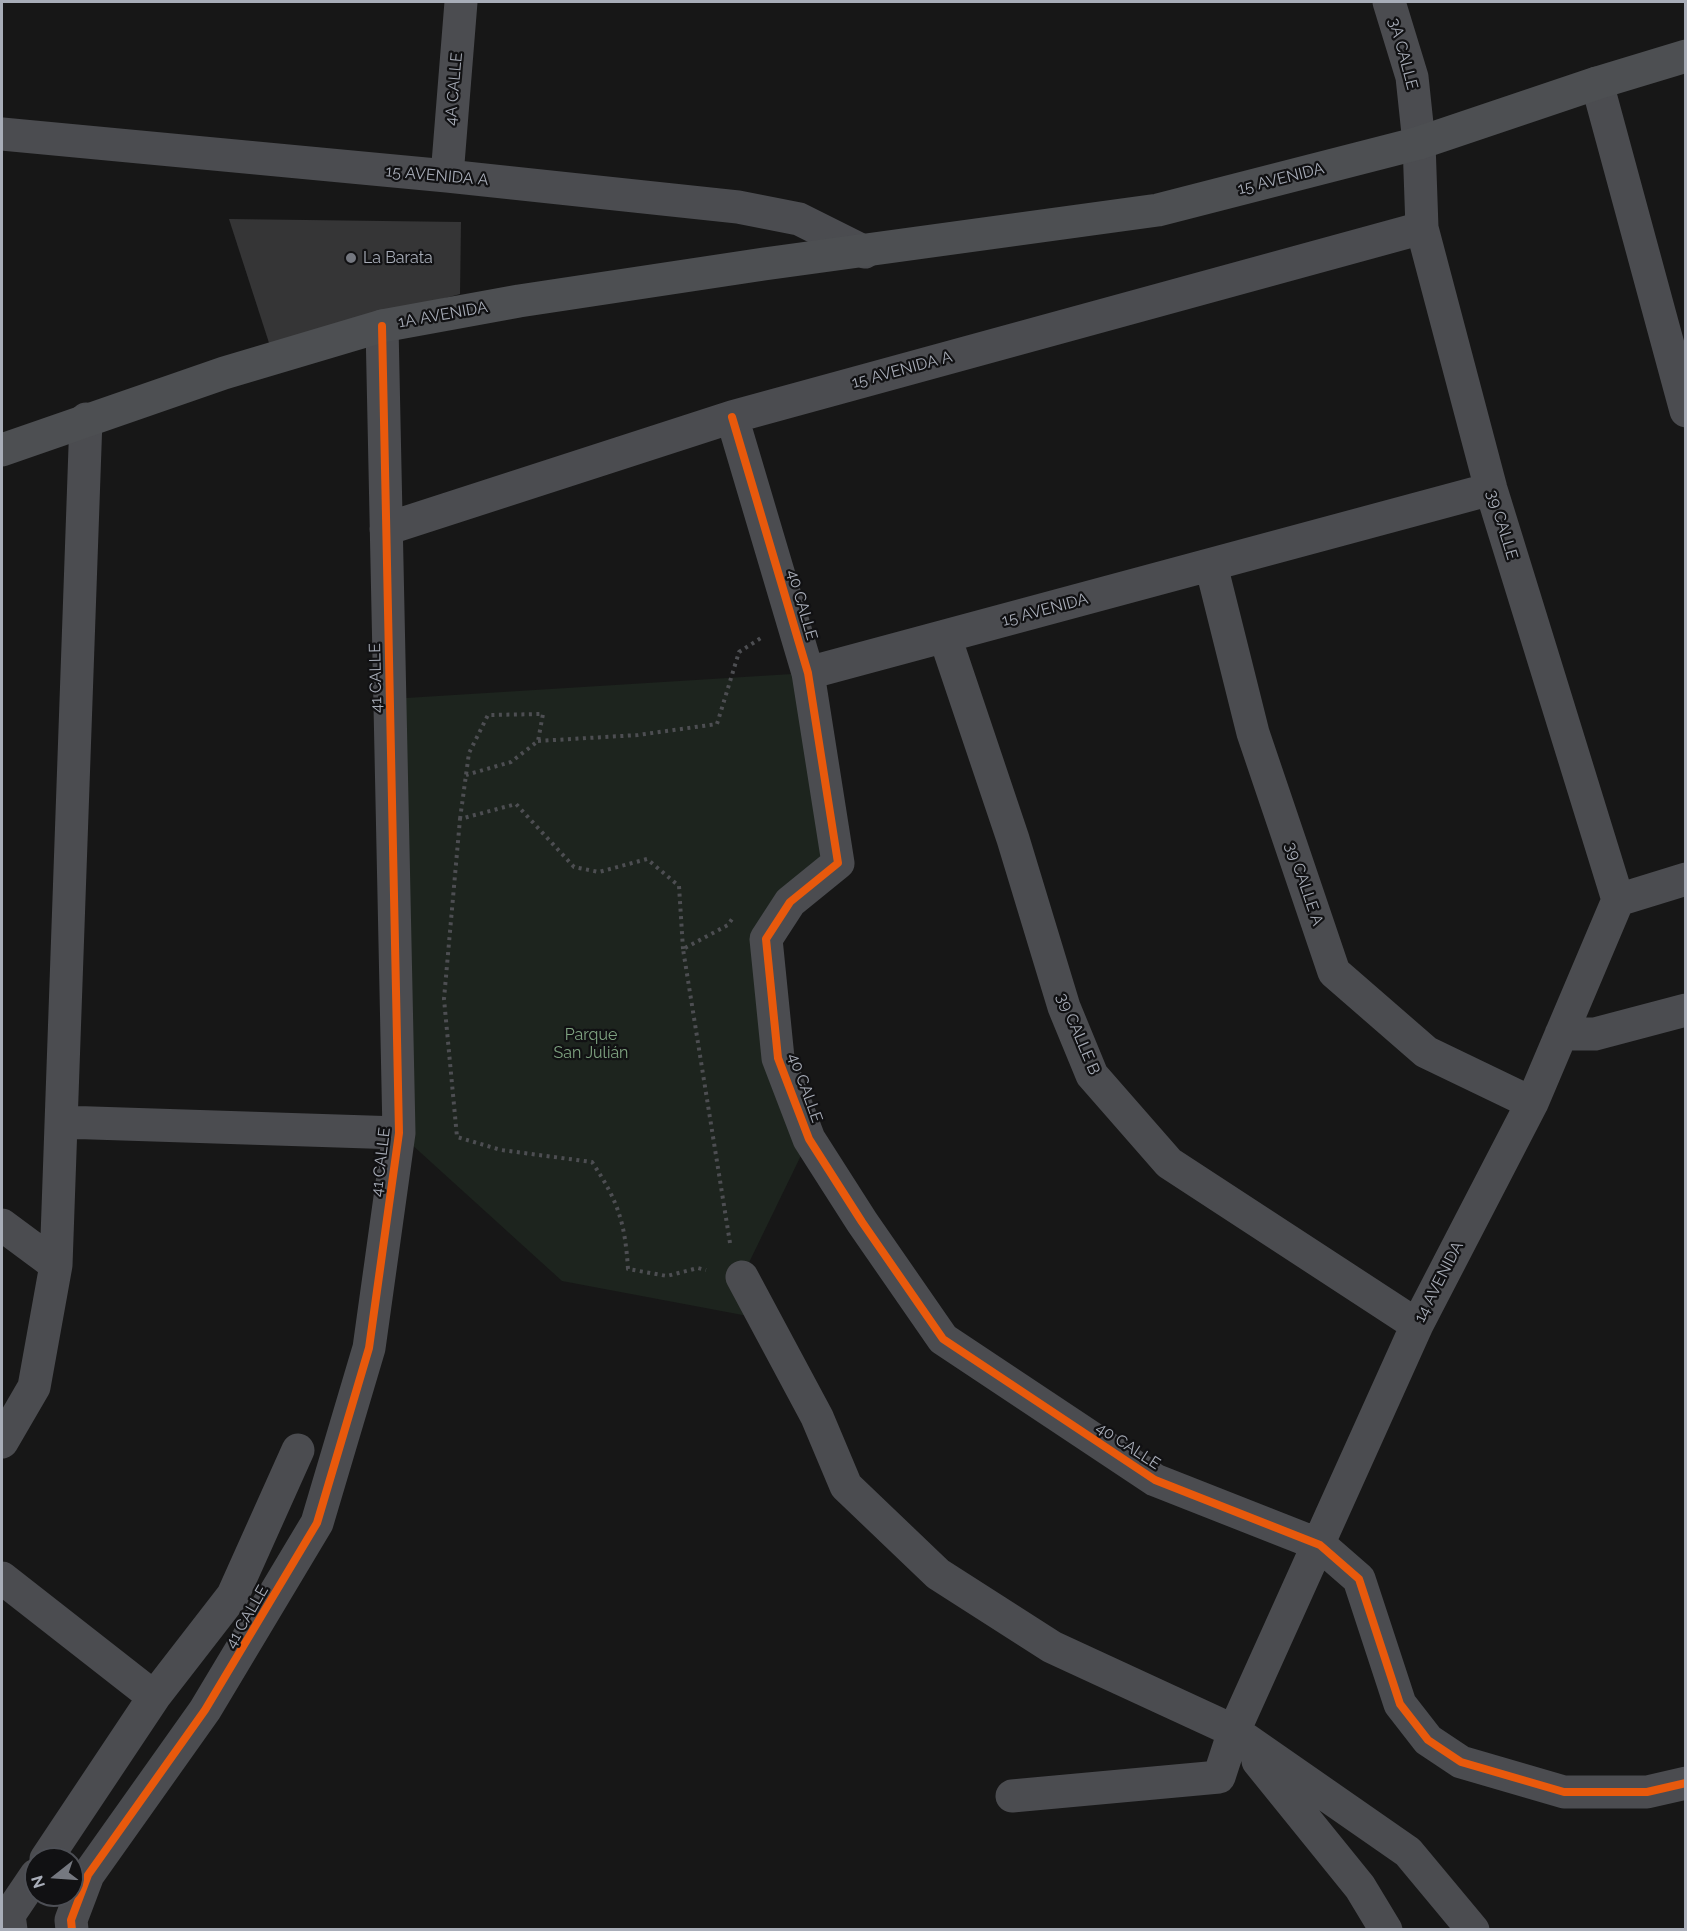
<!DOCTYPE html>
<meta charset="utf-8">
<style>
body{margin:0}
#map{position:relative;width:1687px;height:1931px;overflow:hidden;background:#171717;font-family:Raleway,sans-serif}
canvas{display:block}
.frame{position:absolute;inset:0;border:3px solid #a8adb8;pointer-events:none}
.north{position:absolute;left:24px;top:1847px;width:60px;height:60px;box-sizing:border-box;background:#111113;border:2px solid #4d4f55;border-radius:50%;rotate:253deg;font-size:16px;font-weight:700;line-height:24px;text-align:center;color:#a8adb8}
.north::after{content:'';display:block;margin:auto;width:21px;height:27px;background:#757880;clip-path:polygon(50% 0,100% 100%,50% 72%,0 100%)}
</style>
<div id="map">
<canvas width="1687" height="1931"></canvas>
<div class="frame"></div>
<div class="north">N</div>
</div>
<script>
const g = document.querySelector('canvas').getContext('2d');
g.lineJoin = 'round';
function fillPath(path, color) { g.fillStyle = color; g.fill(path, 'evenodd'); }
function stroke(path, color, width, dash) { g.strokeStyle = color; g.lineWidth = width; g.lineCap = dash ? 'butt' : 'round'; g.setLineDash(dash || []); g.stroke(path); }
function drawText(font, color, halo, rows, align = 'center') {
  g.font = font + ' Raleway,sans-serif'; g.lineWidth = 4.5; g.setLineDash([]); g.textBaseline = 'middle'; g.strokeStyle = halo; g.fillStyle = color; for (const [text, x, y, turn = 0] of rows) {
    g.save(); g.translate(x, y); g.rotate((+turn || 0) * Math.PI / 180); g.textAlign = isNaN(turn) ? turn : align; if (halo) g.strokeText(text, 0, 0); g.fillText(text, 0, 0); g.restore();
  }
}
fillPath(new Path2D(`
 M808 673 838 863 766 939 809 1139 742 1277 748 1316 562 1281 399 1133 390 699Z`), '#1d241e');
fillPath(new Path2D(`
 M229 219 461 222 460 294 270 346Z`), '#353536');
stroke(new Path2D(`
 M538 741 638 735 717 724 739 652 761 638
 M460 819 469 753 488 715 543 714 538 741 511 762 466 775
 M683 949 679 886 647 859 599 872 574 867 516 804 460 819 444 999 457 1137 501 1150 592 1162C618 1201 625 1222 628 1269L667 1276 698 1268 706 1270
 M730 1243 683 949 728 925 732 919`), '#4d4e52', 4, [3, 4.5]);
stroke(new Path2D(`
 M1389 2 1412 77 1419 143 1422 228 1491 489 1618 900
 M1597 83 1686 411
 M2 134 447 176 738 207 799 219 865 252
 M447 176 461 2
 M732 417 808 673 838 863 790 902 766 939 778 1058 809 1139 862 1222 943 1339 1155 1480 1320 1545 1359 1579 1400 1704 1428 1740 1461 1762 1564 1792H1647L1686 1783
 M386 529 732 417 1422 228
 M1211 565 1253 733 1334 972 1426 1052 1532 1103
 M945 637 1013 839 1064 1007 1092 1075 1169 1163 1417 1325
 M808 673 1491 489
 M1618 900 1686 879
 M1561 1034H1595L1686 1010
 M62 1122 399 1133
 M2 1225 56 1265
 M742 1277 817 1417 846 1486 938 1574 1052 1647 1234 1731 1408 1852 1473 1930
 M2 1442 34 1387 56 1265 86 419
 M2 1578 154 1697
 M1258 1761 1360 1887 1386 1930
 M1012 1796 1219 1777 1234 1731 1417 1325 1532 1103 1618 900
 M46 1859 154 1697 233 1595 298 1450
 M11 1930 9 1915 36 1875
 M72 1930 71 1920 88 1875 205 1710 317 1523 369 1348 399 1133 382 326`), '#4b4c50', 33);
stroke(new Path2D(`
 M2 450 224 373 382 326 519 301 764 264 1158 210 1419 143 1597 83 1686 56`), '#4d4f52', 33);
stroke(new Path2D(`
 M732 417 808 673 838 863 790 902 766 939 778 1058 809 1139 862 1222 943 1339 1155 1480 1320 1545 1359 1579 1400 1704 1428 1740 1461 1762 1564 1792H1647L1686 1783
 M72 1930 71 1920 88 1875 205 1710 317 1523 369 1348 399 1133 382 326`), '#e8590c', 8);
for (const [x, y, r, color] of [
 [351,258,6,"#757880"]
]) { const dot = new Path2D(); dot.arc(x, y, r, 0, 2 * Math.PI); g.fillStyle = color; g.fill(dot); stroke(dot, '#111113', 2); }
drawText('16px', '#a8adb8', '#111113', [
 ["3A CALLE",1403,54,75],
 ["4A CALLE",454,89,-85],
 ["15 AVENIDA A",437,176,5],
 ["15 AVENIDA",1281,179,-14],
 ["1A AVENIDA",443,315,-10],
 ["15 AVENIDA A",902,370,-15],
 ["39 CALLE",1502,525,73],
 ["40 CALLE",802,605,74],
 ["15 AVENIDA",1045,610,-15],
 ["41 CALLE",376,678,-91],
 ["39 CALLE A",1304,884,71],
 ["39 CALLE B",1078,1034,67],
 ["40 CALLE",805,1088,70],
 ["41 CALLE",381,1162,-83],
 ["14 AVENIDA",1439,1282,-63],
 ["40 CALLE",1128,1446,33],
 ["41 CALLE",247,1617,-60]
]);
drawText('16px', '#a8adb8', '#111113', [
 ["La Barata",363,258]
], 'left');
drawText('16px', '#7fa381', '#111113', [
 ["Parque",591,1035],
 ["San Julián",591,1053]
]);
</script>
